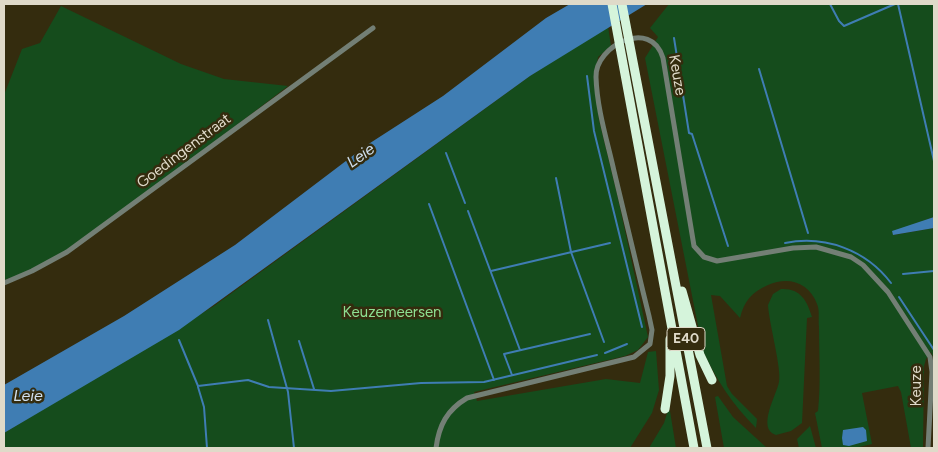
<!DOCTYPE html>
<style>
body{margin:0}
#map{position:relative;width:938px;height:452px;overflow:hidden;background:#342c0e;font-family:Figtree,sans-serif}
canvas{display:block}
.frame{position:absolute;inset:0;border:5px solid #dfdac9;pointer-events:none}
</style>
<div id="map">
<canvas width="938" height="452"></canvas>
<div class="frame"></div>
</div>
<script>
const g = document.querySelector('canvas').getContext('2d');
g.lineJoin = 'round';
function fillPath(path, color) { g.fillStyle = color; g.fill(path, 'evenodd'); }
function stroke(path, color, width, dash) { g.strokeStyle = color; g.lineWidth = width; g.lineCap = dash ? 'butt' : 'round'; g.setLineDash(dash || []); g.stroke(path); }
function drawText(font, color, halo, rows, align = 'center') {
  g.font = font + ' Figtree,sans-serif'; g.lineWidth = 5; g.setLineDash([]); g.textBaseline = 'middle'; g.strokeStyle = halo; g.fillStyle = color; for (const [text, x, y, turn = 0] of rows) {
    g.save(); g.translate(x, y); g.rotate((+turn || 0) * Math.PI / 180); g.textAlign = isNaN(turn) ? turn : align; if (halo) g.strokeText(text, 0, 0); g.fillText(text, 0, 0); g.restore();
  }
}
fillPath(new Path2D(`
 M669 4H934V217L892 232 894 235 934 228V359L931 352 926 359 924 366 923 448H911L901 392 898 386 862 393 872 444 855 448H822L815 413 818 411C821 383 819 355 819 327 818 320 820 310 817 304 809 282 788 276 768 285 752 292 744 301 740 318L720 296 711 295 727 386 732 394 757 419 756 428C733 405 717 381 703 351L645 58 658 37 650 28Z
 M61 6 181 64 224 79 288 86C233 128 179 169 124 209 86 236 49 268 4 280V95L22 49 40 43Z
 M608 26 611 46 598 57 594 79 599 120 617 194 648 337 638 350 625 356 474 392 477 401 606 379 640 383 648 352 656 351 659 390 652 413 630 448H4V433L214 306 530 76Z
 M781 289C800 288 807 300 812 317L807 318 802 423 791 431 776 435C756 429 777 394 779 382 782 370 769 323 768 305L773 294Z
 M718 396 733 417 767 448H724L715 397Z
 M668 410 670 411 676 448H649L664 423Z
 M810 426 816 448H799L797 439Z`), '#154c1c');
fillPath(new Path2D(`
 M570 4H647L530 76 179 330 4 433V385L124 316 235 245 367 145 443 96 546 18Z
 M934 217V228L893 235 892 231Z
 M863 427 866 430 867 441 849 446 843 445 842 438 843 430Z`), '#3f7db3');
stroke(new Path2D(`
 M830 4 839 21 844 26 895 4
 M898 4 934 161
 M674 38 689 133 692 134 728 246
 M759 69 808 233
 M587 76 594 131 642 327
 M446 153 465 203
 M556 178 571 252 604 342
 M429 204 494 380
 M468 211 520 350
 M785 243C825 235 866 250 891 283
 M491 271 610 243
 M903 274 934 271
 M899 297 934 350
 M268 320 288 392 294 448
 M179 340 198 386 248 380 269 387 331 391 421 383 484 382 597 355
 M299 341 314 389
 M605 353 627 344
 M512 375 504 354 590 334
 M198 387 204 407 207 448`), '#3f7db3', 2);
stroke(new Path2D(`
 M4 283 32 271 67 252 373 28
 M436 448C439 425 447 410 467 398L634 357 650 344 652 330 649 316C637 268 626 220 614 171 607 140 597 109 596 77 595 46 651 17 663 58L694 246 704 257 717 261 793 248 816 247 851 257 863 265 888 292 930 357 932 372 928 448`), '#737f75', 5);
stroke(new Path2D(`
 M612 4 694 448
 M622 4 707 448
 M682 291 700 355 712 380
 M665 409 670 376V339`), '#d5f4db', 9);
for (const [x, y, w] of [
 [686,339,38]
]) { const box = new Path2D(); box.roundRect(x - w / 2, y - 11.5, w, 23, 4); g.fillStyle = '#342c0e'; g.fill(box); stroke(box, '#dfdac9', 1); }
drawText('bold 14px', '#dfdac9', null, [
 ["E40",686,339]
]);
drawText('15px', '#dfdac9', '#342c0e', [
 ["Keuze",677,75,80],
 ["Goedingenstraat",184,151,-37],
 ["Keuze",917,386,-90]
]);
drawText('15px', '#8ee092', '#342c0e', [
 ["Keuzemeersen",392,313]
]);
drawText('italic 16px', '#d1e1f0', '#342c0e', [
 ["Leie",361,156,-35],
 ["Leie",28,396]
]);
</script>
